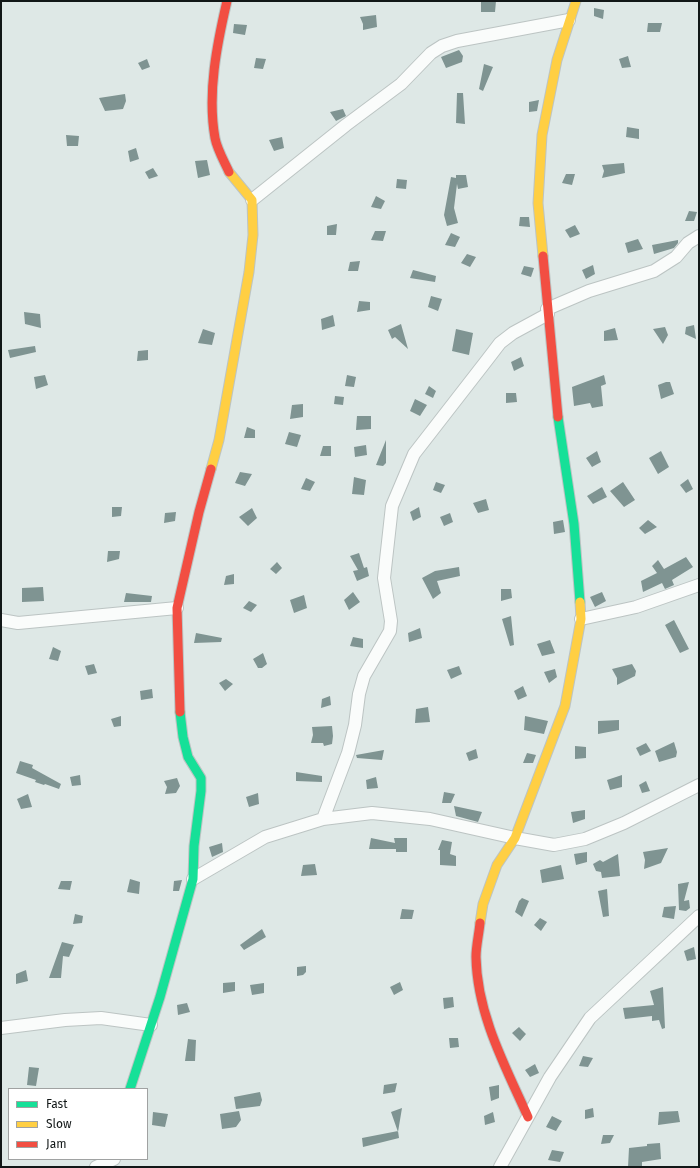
<!DOCTYPE html>
<style>
body{margin:0}
#map{position:relative;width:700px;height:1168px;overflow:hidden;background:#dee8e6;font-family:"Fira Sans",sans-serif}
canvas{display:block}
.frame{position:absolute;inset:0;border:2px solid #111717;pointer-events:none}
.legend{position:absolute;left:8px;top:1088px;width:140px;height:72px;box-sizing:border-box;background:#fff;border:1px solid #a0a2a2;margin:0;padding:5px 7px;list-style:none;font-size:12px;color:#111717}
.legend li{display:flex;align-items:center;gap:8px;height:20px}
.legend b{width:20px;border:1px solid #a0a2a2}
</style>
<div id="map">
<canvas width="700" height="1168"></canvas>
<div class="frame"></div>
<ul class="legend">
<li><b style="height:5px;background:#16e098"></b>Fast</li>
<li><b style="height:5px;background:#ffcf43"></b>Slow</li>
<li><b style="height:5px;background:#f24e42"></b>Jam</li>
</ul>
</div>
<script>
const g = document.querySelector('canvas').getContext('2d');
g.lineJoin = 'round';
function fillPath(path, color) { g.fillStyle = color; g.fill(path, 'evenodd'); }
function stroke(path, color, width, dash) { g.strokeStyle = color; g.lineWidth = width; g.lineCap = dash ? 'butt' : 'round'; g.setLineDash(dash || []); g.stroke(path); }
fillPath(new Path2D(`
 M481 1H496L495 12H481Z
 M594 8 604 10 603 19 594 16Z
 M376 15 377 27 363 30V24L360 17Z
 M648 23H662L660 32H647Z
 M234 24 247 25 245 35 233 33Z
 M459 50 463 56 462 62 446 68 441 57Z
 M628 56 631 67 622 68 619 59Z
 M256 58 266 59 263 69 254 68Z
 M147 59 150 67 142 70 138 63Z
 M484 64 493 67 483 91 479 89Z
 M457 93H463L465 124 456 123Z
 M125 94 126 101 123 109 105 111 99 98Z
 M539 100 537 111 529 112V102Z
 M343 109 346 116 336 121 330 112Z
 M627 127 639 129V139L626 137Z
 M66 135 79 136 78 146H67Z
 M282 137 284 148 274 151 269 140Z
 M136 148 139 159 130 162 128 151Z
 M207 160 210 175 198 178 195 161Z
 M624 163 625 173 602 178 604 171 602 165Z
 M153 168 158 176 149 179 145 172Z
 M566 174H575L572 185 562 183Z
 M456 175H466L468 187 458 189 457 184 454 208 458 223 447 226 444 215 451 177 456 178Z
 M397 179 407 180 406 189 396 188Z
 M376 196 385 201 381 209 371 207Z
 M689 211 697 212 694 221H685Z
 M520 217H529L530 227 519 226Z
 M337 224 336 235H327V226Z
 M575 225 580 234 570 238 565 230Z
 M375 231H386L383 241 371 240Z
 M451 233 460 237 455 247 445 245Z
 M638 239 643 249 628 253 625 243Z
 M678 240V243L674 248 654 254 652 245Z
 M467 254 476 257 470 267 461 263Z
 M360 261 358 271H348L350 262Z
 M593 265 595 274 586 279 582 270Z
 M524 266 534 268 531 277 521 274Z
 M413 270 436 276 435 282 410 278Z
 M431 296 442 299 438 311 428 307Z
 M359 301 370 302V310L357 312Z
 M24 312 40 314 41 328 25 324Z
 M333 315 335 326 322 330 321 319Z
 M401 324 408 349 395 337 392 339 388 330Z
 M694 325 696 339 685 334 686 327Z
 M665 327 668 335 663 344 653 329Z
 M615 328 618 340 604 341V331Z
 M203 329 215 333 212 345 198 343Z
 M456 329 473 333 469 355 452 351Z
 M35 346 36 352 10 358 8 350Z
 M148 350V360L137 361 138 351Z
 M521 357 524 366 514 371 511 362Z
 M45 375 48 385 36 389 34 377Z
 M347 375 356 377 354 387 345 386Z
 M604 375 606 384 601 386 603 406 592 408 590 403 574 406 572 387Z
 M666 382H670L674 394 661 399 658 385Z
 M429 386 436 391 433 398 425 394Z
 M506 393H516L517 402 506 403Z
 M335 396 344 397 343 405 334 404Z
 M415 399 427 405 420 416 410 411Z
 M303 404V417L290 419 292 405Z
 M357 416H371V429L356 430Z
 M247 427 255 430V438H244Z
 M289 432 301 435 297 447 285 444Z
 M386 440V463L383 466 376 465Z
 M366 445 367 455 355 457 354 447Z
 M323 446H331V456H320Z
 M597 451 601 462 592 467 586 458Z
 M661 451 669 467 658 474 649 458Z
 M240 472 252 474 245 486 235 483Z
 M354 477 366 480 364 495 352 494Z
 M306 478 315 482 310 491 301 489Z
 M688 479 693 489 686 493 680 485Z
 M436 482 445 485 441 493 433 490Z
 M623 482 635 500 624 507 610 491Z
 M602 487 607 497 593 504 587 496Z
 M486 499 489 510 478 513 473 503Z
 M112 507H122L121 516 112 517Z
 M419 507 421 517 413 521 410 512Z
 M252 508 257 518 248 526 239 517Z
 M176 512 175 521 164 523 165 513Z
 M450 513 453 522 444 526 440 517Z
 M563 520 565 532 554 534 553 522Z
 M648 520 657 527 645 534 639 528Z
 M108 551H120L119 559 107 562Z
 M359 553 364 568 367 567 369 576 357 581 353 571 358 570 350 556Z
 M686 557 693 567 672 580 674 585 665 589 662 583 643 592 641 581 657 573 652 566 658 560 664 569Z
 M277 562 282 568 276 574 270 569Z
 M459 567 460 576 437 581 441 593 433 599 422 578 435 571Z
 M234 574V584L224 585 226 576Z
 M43 587 44 601 22 602V588Z
 M501 589H511L512 598 501 601Z
 M353 592 360 602 349 610 344 600Z
 M602 592 606 601 595 607 590 597Z
 M126 593 152 596 151 602H124Z
 M304 595 307 608 294 613 290 600Z
 M249 601 257 605 251 612 243 608Z
 M511 616 514 645 510 646 502 619Z
 M674 620 689 649 680 653 665 625Z
 M420 628 422 638 409 642 408 633Z
 M196 633 222 638 221 642 194 643Z
 M353 637 363 639V648L350 646Z
 M550 640 555 653 542 656 537 644Z
 M53 647 61 651 58 661 49 659Z
 M263 653 267 664 262 668H258L253 659Z
 M94 664 97 673 88 675 85 666Z
 M632 664 636 671 635 676 617 685V678L612 669Z
 M459 666 462 674 451 679 447 670Z
 M555 669 557 677 549 683 544 672Z
 M226 679 233 684 225 691 219 683Z
 M523 686 527 696 518 700 514 691Z
 M152 689 153 698 141 700 140 691Z
 M330 696 331 705 321 708 322 699Z
 M428 707 430 722 415 723 416 709Z
 M121 716V726L114 727 111 719Z
 M525 716 548 721 544 734 524 730Z
 M619 720V730L598 734V721Z
 M332 726 333 736 332 744 324 746 323 743H311L313 735 312 727Z
 M674 742 677 752 676 757 659 762 655 751Z
 M646 743 651 751 640 756 636 748Z
 M575 746 586 747V758L575 759Z
 M476 749 478 758 469 761 466 753Z
 M384 750 382 760 357 758 356 755Z
 M527 753 536 755 533 763H523Z
 M20 761 33 765 32 768 61 784 59 789 45 784 44 785 35 782 36 780 16 773Z
 M296 772 322 776V782L296 781Z
 M80 775 81 785 72 786 70 777Z
 M622 775V787L610 790 607 780Z
 M376 777 378 788 367 789 366 780Z
 M177 778 180 786 176 793 165 794 167 787 164 781Z
 M646 781 650 791 642 793 639 785Z
 M444 792 455 794 451 803H442Z
 M258 793 259 804 249 807 246 797Z
 M28 794 32 807 21 809 17 799Z
 M454 806 482 812 478 822 456 816Z
 M585 810V819L573 823 571 812Z
 M371 838 395 843 394 838H407V852H396V849H369Z
 M442 840 452 842 450 854 456 856V866L440 865V850H438Z
 M222 843 223 852 212 857 209 847Z
 M668 848 661 863 644 869 645 860 643 852Z
 M587 852V862L576 865 574 854Z
 M618 854 620 876 602 878 601 872 596 871 593 864 600 860 603 862Z
 M315 864 317 875 301 876 303 865Z
 M561 865 564 879 542 883 540 870Z
 M130 879 140 882 139 894 127 892Z
 M182 880 179 891H173L174 881Z
 M61 881H72L70 890 58 889Z
 M689 882 684 901 689 900 690 908 686 911 679 910 678 884Z
 M607 889 609 916 603 917 598 891Z
 M522 898 529 901 522 917 515 912 519 901Z
 M676 906 674 919 662 917 664 907Z
 M402 909 414 910 412 919H400Z
 M75 914 83 916 82 923 73 924Z
 M540 918 547 922 541 931 534 925Z
 M262 929 266 937 244 950 240 945Z
 M62 942 74 945 69 957 63 956 61 978H49Z
 M694 947 696 959 687 961 684 951Z
 M306 966V972L303 975 297 976V967Z
 M26 970 28 981 16 984V974Z
 M235 982V991L223 993V983Z
 M400 982 403 990 394 995 390 987Z
 M264 983V993L252 995 250 985Z
 M663 987 665 1028 662 1029 659 1020 652 1021V1016L625 1019 623 1008 654 1005 650 991Z
 M453 997 454 1007 444 1009 443 998Z
 M187 1003 190 1012 178 1015 177 1005Z
 M519 1027 526 1034 520 1041 512 1033Z
 M449 1038H458L459 1047 450 1048Z
 M188 1039 196 1040 195 1061H185Z
 M583 1056 593 1058 588 1067 579 1066Z
 M535 1064 539 1073 530 1077 525 1070Z
 M29 1067 39 1068 36 1086 27 1085Z
 M397 1083 395 1092 383 1094 384 1085Z
 M499 1085V1098L491 1101 489 1087Z
 M260 1092 262 1100 260 1106 236 1109 234 1097Z
 M402 1108 398 1132 391 1112Z
 M593 1108 594 1117 585 1119V1110Z
 M239 1111 241 1120 236 1127 222 1129 220 1114Z
 M678 1111 680 1122 658 1125 659 1112Z
 M153 1112 168 1114 165 1127 152 1125Z
 M493 1112 495 1122 485 1125 484 1116Z
 M552 1116 562 1121 556 1131 546 1127Z
 M398 1131 399 1138 363 1147 362 1138Z
 M603 1135H614L610 1143 601 1144Z
 M660 1143 661 1159 642 1162V1167H628L629 1148 647 1146V1144Z
 M552 1150 564 1152 560 1162 548 1160Z`), '#7f9492');
const street = new Path2D(`
 M252 200 346 125 401 84 431 53 442 46 457 41 569 20
 M547 309 589 291 654 271 676 257 688 243 699 236
 M581 619 636 607 699 585
 M1 620 18 623 177 608
 M323 819 348 753 355 725 359 694 364 676 390 631 391 621 384 578 392 506 414 454 487 360 500 343 513 333 548 314
 M193 879 265 837 323 819 372 813 430 819 515 838 554 845 585 839 624 823 699 785
 M1 1028 65 1020 101 1018 151 1025
 M96 1167 114 1159
 M500 1167 550 1077 590 1018 699 916`);
const fast = new Path2D(`
 M558 417 574 524 580 602
 M130 1089 160 997 193 879 194 846 201 791V778L188 757 183 737 180 712`);
const slow = new Path2D(`
 M543 256 538 203 542 135 557 60 576 1
 M211 469 219 440 249 272 253 235 252 200 229 172
 M480 923 483 904 497 865 515 838 565 706 581 619 580 602`);
const jam = new Path2D(`
 M227 1C217 44 207 93 215 138 217 149 224 161 229 172
 M543 256 558 417
 M180 712 177 608 199 512 211 469
 M480 923C479 934 476 946 476 957 477 1014 505 1066 528 1117`);
stroke(street, '#bcc4c3', 14);
stroke(fast, '#bcc4c3', 11);
stroke(slow, '#bcc4c3', 11);
stroke(jam, '#bcc4c3', 11);
stroke(street, '#fafcfb', 12);
stroke(fast, '#16e098', 9);
stroke(slow, '#ffcf43', 9);
stroke(jam, '#f24e42', 9);
</script>
